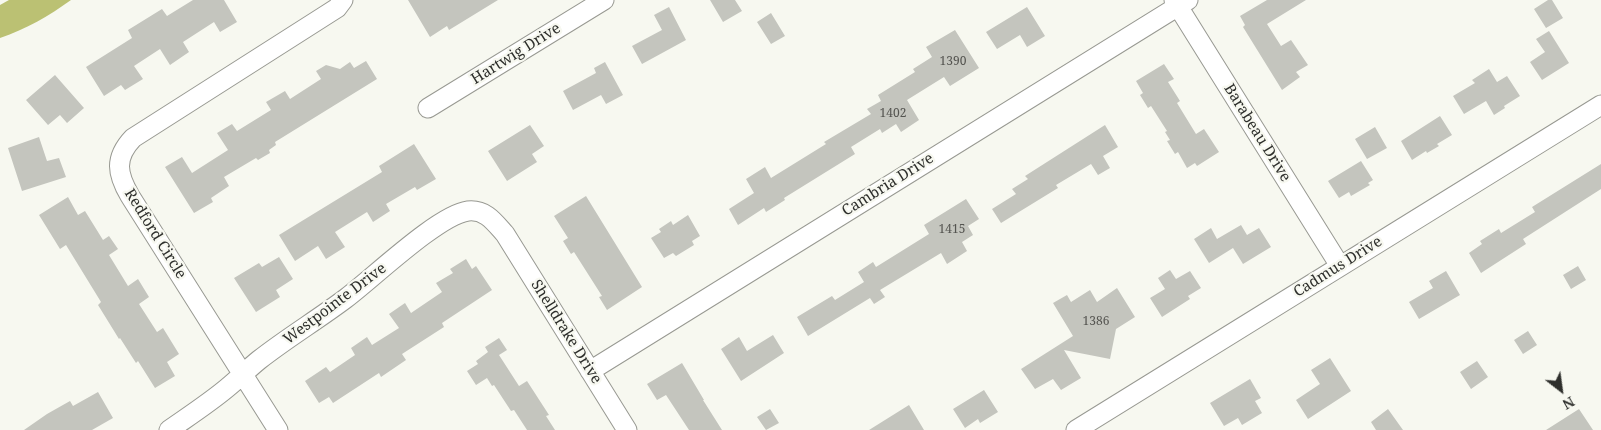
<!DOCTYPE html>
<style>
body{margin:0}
#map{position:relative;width:1601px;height:430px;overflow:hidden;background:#f7f8f0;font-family:"Noto Serif",serif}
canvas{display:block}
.north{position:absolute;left:1536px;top:365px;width:50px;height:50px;-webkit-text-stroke:4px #f7f8f0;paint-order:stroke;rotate:150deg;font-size:14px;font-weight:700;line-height:20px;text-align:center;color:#2e2f2c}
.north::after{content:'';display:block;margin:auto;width:18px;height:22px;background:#2e2f2c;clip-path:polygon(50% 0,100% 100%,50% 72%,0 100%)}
</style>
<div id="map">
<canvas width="1601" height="430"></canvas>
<div class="north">N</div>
</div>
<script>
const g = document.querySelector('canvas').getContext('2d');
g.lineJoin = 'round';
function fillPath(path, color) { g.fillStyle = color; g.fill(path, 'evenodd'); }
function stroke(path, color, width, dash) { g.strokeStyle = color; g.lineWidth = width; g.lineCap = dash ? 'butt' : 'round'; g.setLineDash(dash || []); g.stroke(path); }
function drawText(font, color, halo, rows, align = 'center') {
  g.font = font + ' "Noto Serif",serif'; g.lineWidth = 4.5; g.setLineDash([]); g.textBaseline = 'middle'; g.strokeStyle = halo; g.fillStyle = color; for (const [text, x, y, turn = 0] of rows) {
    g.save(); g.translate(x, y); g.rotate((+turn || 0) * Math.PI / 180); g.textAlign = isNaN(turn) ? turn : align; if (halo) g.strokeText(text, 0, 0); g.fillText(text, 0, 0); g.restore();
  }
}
fillPath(new Path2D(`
 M9 0H71C49 16 26 29 0 38V5Z`), '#bbc173');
fillPath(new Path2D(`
 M193 0H224L237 22 220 32 214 22 183 42 189 52 170 65 160 49 134 66 143 79 125 90 121 85 104 96 86 67 132 38 128 30 162 9 167 16Z
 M408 0H498L449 30 447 26 430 37Z
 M710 0H735L742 11 723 22Z
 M1267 0H1306L1267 24 1281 46 1291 40 1308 65 1296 72 1300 77 1282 90 1243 27 1245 25 1240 16Z
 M1548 0H1552L1563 18 1546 28 1534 9Z
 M669 7 686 40 642 64 632 46 662 30 654 15Z
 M1027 7 1045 36 1027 47 1020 35 997 49 986 32Z
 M771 13 785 36 771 44 757 22Z
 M955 30 979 68 950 86 944 77 907 100 919 120 901 132 896 124 882 133 880 129 851 147 855 154 784 198 785 200 766 212 764 208 738 225 729 209 754 193 746 179 765 167 771 178 826 144 824 142 871 114 867 109 881 101 878 95 915 72 913 69 932 57 926 47Z
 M1549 31 1569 63 1542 80 1530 62 1545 52 1536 39Z
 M366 61 377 79 275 142 276 145 269 150 270 153 258 160 256 158 224 177 229 186 211 198 213 202 194 213 165 167 182 157 192 173 228 150 217 133 232 124 237 131 271 110 266 102 285 91 290 99 321 79 316 71 326 65 340 69 350 62 354 68Z
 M605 62 623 95 606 104 601 95 573 110 563 91 596 73 594 68Z
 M1164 64 1174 79 1168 82 1180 101 1177 103 1196 134 1204 129 1219 152 1197 166 1195 163 1187 168 1178 152 1175 154 1167 141 1170 140 1165 132 1167 131 1151 106 1148 108 1140 95 1143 93 1136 81Z
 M1489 69 1497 82 1507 76 1520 96 1504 106 1505 108 1494 115 1486 101 1464 114 1453 96 1475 83 1472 80Z
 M55 75 84 108 67 123 60 115 48 125 26 100Z
 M1440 116 1452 135 1437 144 1439 146 1427 153 1426 151 1412 160 1401 141Z
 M530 125 544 146 532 154 537 162 507 181 488 151Z
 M1105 125 1118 147 1103 156 1110 168 1098 175 1091 164 1056 185 1058 188 1001 223 992 209 1016 194 1012 189 1028 179 1025 176Z
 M1375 127 1387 148 1367 159 1355 139Z
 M39 137 47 161 59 158 66 177 22 191 8 148Z
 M414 144 436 179 417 190 415 187 386 204 390 211 373 222 367 212 335 232 345 247 326 259 318 246 295 261 279 235 382 172 379 166Z
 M1361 161 1373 180 1368 183 1370 185 1351 196 1349 192 1339 198 1328 181Z
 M1601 164V189L1523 239 1526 244 1481 273 1469 253 1482 244 1480 241 1499 229 1501 233 1535 212 1532 207Z
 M586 196 642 287 607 310 599 297 602 296 574 252 571 254 563 241 568 238 554 216Z
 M68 197 78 215 85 211 103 240 109 236 118 249 109 255 128 286 138 279 149 297 139 304 157 332 163 328 179 354 167 362 175 376 155 388 138 361 136 363 120 338 119 339 98 305 101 302 66 245 60 249 39 215Z
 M966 199 979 219 968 226 973 235 962 242 967 251 947 264 941 253 880 290 885 297 874 304 870 298 808 336 797 317 832 296 835 300 864 282 858 272 873 262 876 267 929 234 924 225Z
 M688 215 700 236 692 241 694 245 676 256 673 253 664 258 651 238 661 232 659 229 671 221 673 225Z
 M1241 225 1247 235 1259 228 1271 247 1243 264 1233 248 1209 263 1194 239 1211 228 1217 239Z
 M279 257 293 279 276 290 280 297 256 312 234 278 259 263 262 267Z
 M466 259 472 269 476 266 492 290 442 323 444 327 402 354 406 360 381 377 379 373 333 403 329 397 319 403 305 381 326 367 330 372 355 355 351 348 367 337 372 345 399 328 389 314 405 303 411 313 442 292 436 283 453 273 450 269Z
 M1578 266 1586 280 1571 289 1563 275Z
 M1170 270 1176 279 1190 271 1201 288 1188 296 1190 299 1162 317 1150 298 1165 289 1158 278Z
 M1446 271 1460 295 1419 319 1409 302 1433 288 1429 281Z
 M1117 288 1135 317 1116 329 1110 359 1064 350 1081 378 1061 390 1053 379 1035 389 1021 369 1073 336 1053 303 1067 295 1071 302 1090 290 1097 302Z
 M1528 331 1537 345 1523 354 1514 340Z
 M773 335 784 353 741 381 721 349 739 337 747 351Z
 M499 338 507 350 499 355 519 386 527 381 549 415 546 416 555 430H527L514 410 511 411 494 385 492 386 487 378 476 385 467 371 478 364 476 361 488 352 485 347Z
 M1330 358 1351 391 1308 419 1296 400 1320 384 1311 370Z
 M1477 361 1488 377 1471 389 1460 372Z
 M682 363 704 400H703L722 430H689L666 395 657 400 647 384Z
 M1250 379 1261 398 1255 401 1262 413 1242 425 1238 418 1224 426 1210 403Z
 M984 390 998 412 980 423 978 419 965 428 953 409Z
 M98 392 113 418 92 430H24L47 414 70 401 73 406Z
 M909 405 924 430H869Z
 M770 409 779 423 766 430 757 417Z
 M1388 409 1403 430H1376L1371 422Z
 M1579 409 1593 430H1546Z`), '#c4c5be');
const minor = new Path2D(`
 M1174 0 1340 266
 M428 108 604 0
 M590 371 1188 0
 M169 430C189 416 209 403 227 388 238 379 248 369 259 360 287 338 317 320 345 299 372 279 438 215 468 211 486 209 495 223 505 234L627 430
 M278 430 130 196C117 174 114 158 133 138L326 15 337 8 343 0
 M1076 430 1601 105`);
stroke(minor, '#989992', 21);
stroke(minor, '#fff', 19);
drawText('12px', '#545450', null, [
 ["1390",953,62],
 ["1402",893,114],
 ["1415",952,230],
 ["1386",1096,322]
]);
drawText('15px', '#2e2f2c', '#f7f8f0', [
 ["Hartwig Drive",516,54,-32],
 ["Barabeau Drive",1257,133,58],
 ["Cambria Drive",888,185,-32],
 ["Redford Circle",155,234,58],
 ["Cadmus Drive",1338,267,-32],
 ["Westpointe Drive",335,304,-37],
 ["Shelldrake Drive",566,332,58]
]);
</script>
